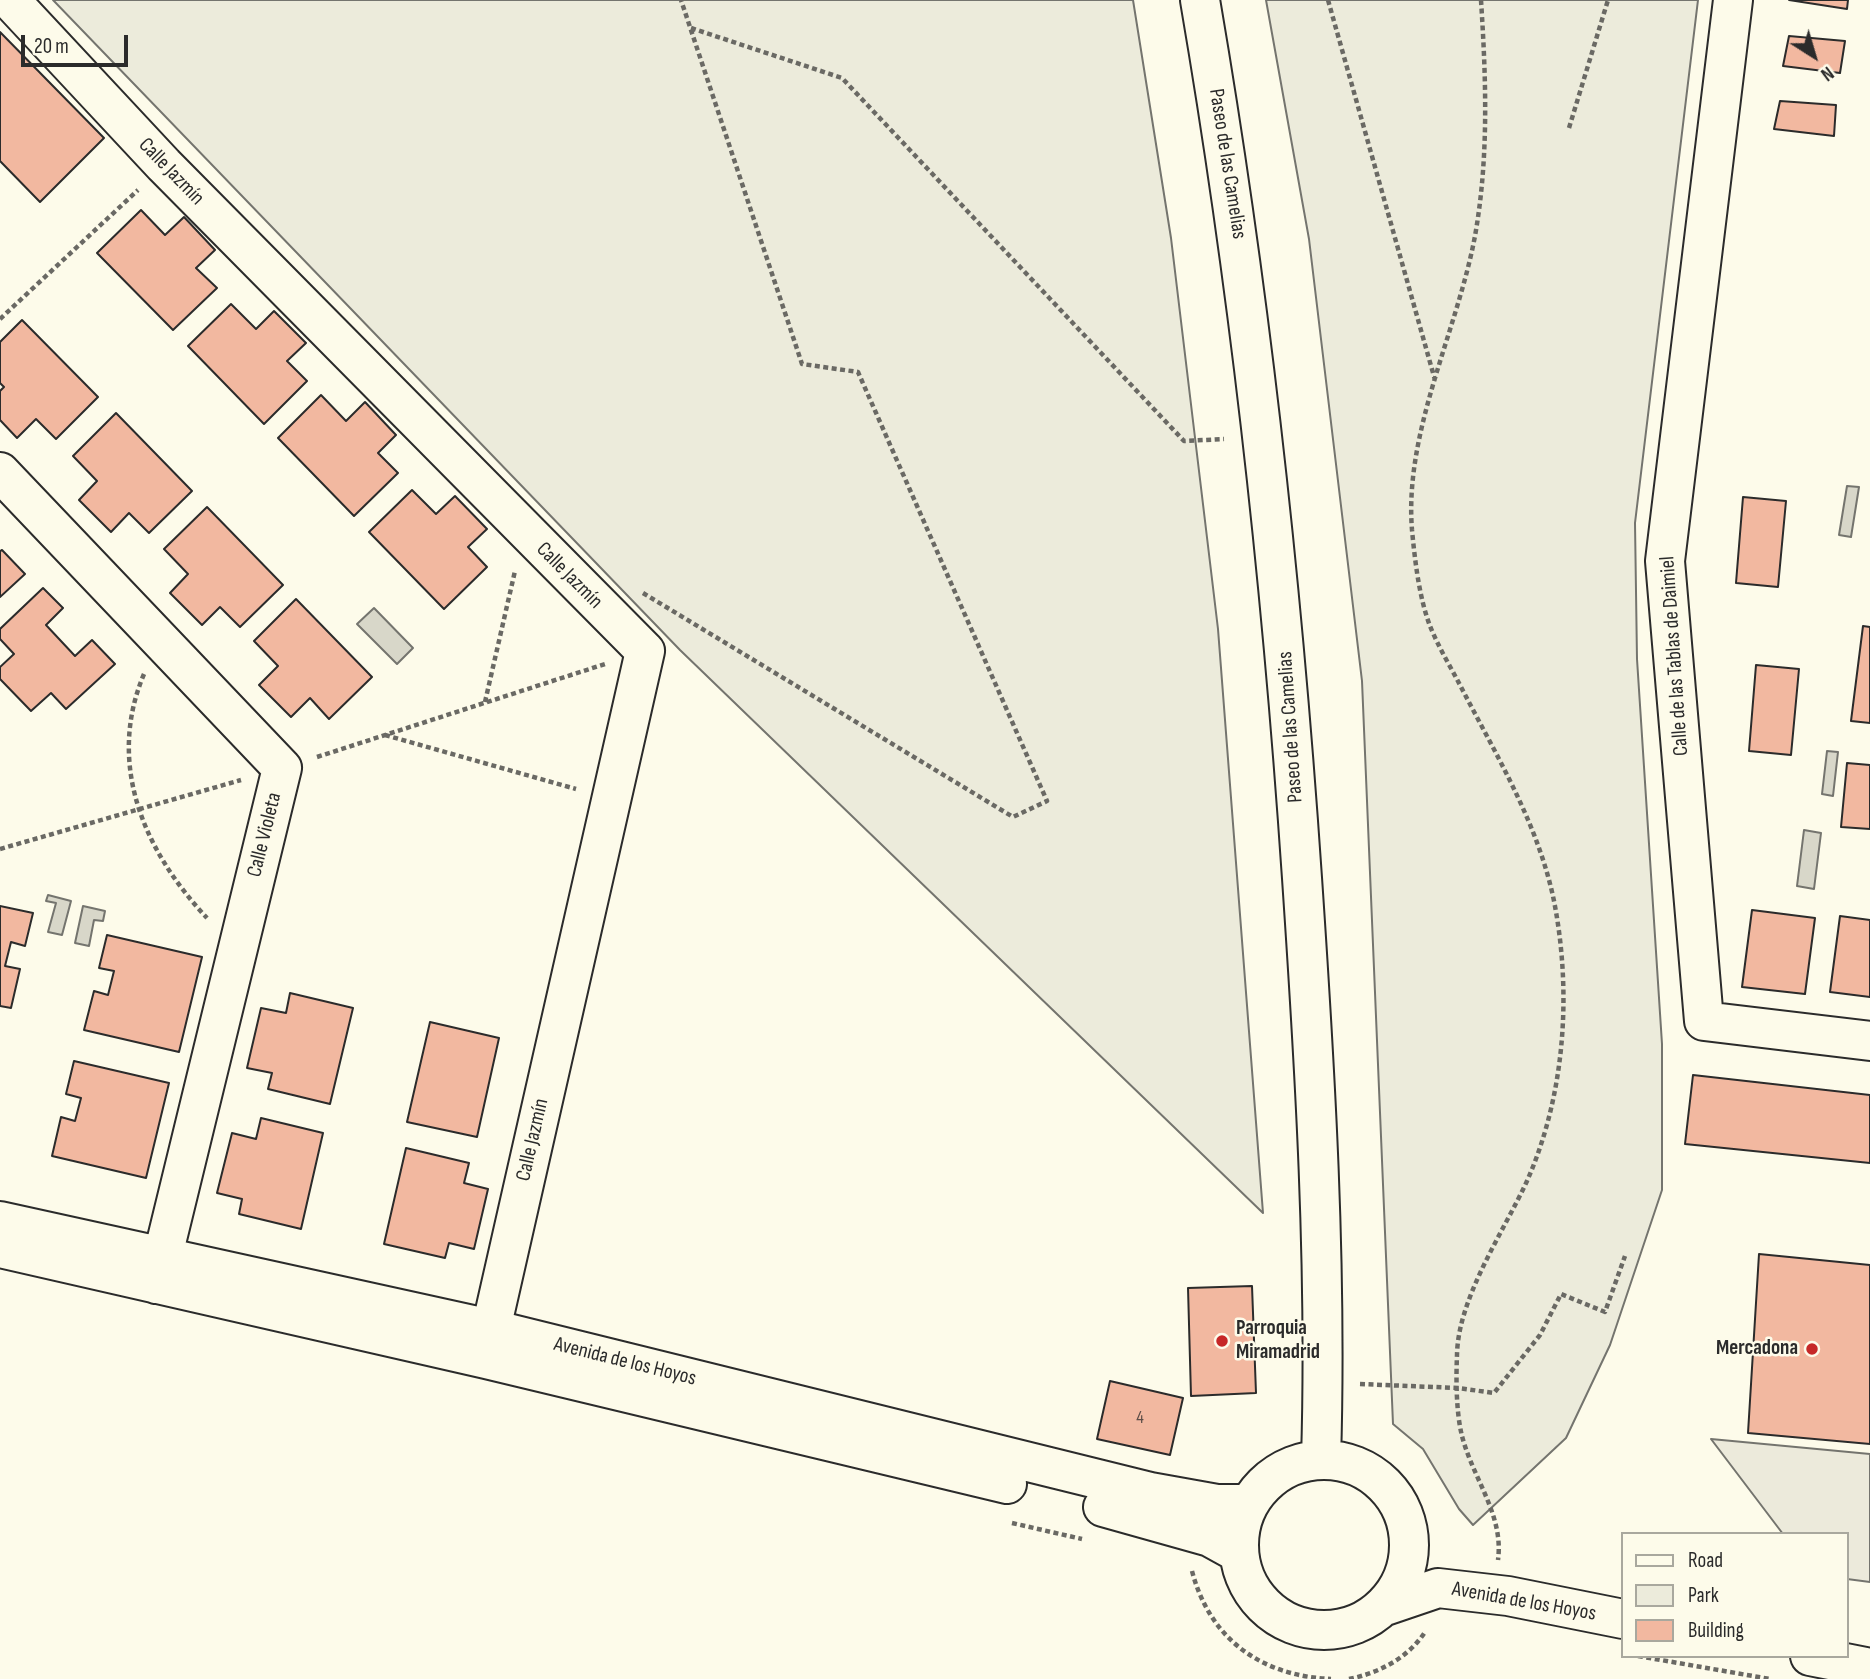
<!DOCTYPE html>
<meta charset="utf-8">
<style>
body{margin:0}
#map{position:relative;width:1870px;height:1679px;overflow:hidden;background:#fdfbea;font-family:"Sofia Sans Condensed",sans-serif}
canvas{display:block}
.legend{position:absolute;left:1621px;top:1532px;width:228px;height:126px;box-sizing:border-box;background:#fdfbea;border:2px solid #a9a89e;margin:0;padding:9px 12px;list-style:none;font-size:21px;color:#2b2b2b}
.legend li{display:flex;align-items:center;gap:14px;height:35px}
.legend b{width:35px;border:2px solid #a9a89e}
.north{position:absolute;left:1779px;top:21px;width:70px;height:70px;-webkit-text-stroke:5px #fdfbea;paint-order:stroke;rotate:143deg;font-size:19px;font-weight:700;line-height:28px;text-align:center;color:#2b2b2b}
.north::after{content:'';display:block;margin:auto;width:24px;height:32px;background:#2b2b2b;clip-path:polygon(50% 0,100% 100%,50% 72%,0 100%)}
.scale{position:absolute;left:21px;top:35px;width:107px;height:32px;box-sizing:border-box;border:4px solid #2b2b2b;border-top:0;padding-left:9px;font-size:21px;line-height:24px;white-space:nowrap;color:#2b2b2b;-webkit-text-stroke:5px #fdfbea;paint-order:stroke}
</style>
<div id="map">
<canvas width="1870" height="1679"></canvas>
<ul class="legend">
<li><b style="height:9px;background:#fdfbea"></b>Road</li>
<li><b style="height:19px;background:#ecebdb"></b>Park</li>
<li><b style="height:19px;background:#f2b8a0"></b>Building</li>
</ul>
<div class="north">N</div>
<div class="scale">20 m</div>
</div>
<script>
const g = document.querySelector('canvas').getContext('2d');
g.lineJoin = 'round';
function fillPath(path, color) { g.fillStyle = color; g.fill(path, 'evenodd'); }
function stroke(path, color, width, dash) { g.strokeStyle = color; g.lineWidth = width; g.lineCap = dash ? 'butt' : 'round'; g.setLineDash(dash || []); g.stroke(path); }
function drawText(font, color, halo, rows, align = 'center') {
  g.font = font + ' "Sofia Sans Condensed",sans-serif'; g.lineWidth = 5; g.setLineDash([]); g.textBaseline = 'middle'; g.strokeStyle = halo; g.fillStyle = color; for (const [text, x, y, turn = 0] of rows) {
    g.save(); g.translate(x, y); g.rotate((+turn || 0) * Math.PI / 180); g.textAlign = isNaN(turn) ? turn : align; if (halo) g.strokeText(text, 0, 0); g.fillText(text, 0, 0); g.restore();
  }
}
const green = new Path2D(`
 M53 0H1133L1171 238 1218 629 1263 1213 680 650Z
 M1266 0H1698L1635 523 1637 659 1662 1044V1190L1610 1345 1566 1438 1473 1525 1459 1509 1423 1449 1393 1424 1362 681 1309 239Z`);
fillPath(green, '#ecebdb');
stroke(green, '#74746e', 2);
const parking = new Path2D(`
 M1711 1439 1870 1454V1582L1847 1579V1534H1783Z`);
fillPath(parking, '#eceadb');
stroke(parking, '#74746e', 2);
const water = new Path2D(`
 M1847 486 1859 487 1851 537 1839 535Z
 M374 608 413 648 397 664 357 624Z
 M1827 751 1838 752 1833 796 1822 794Z
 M1804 830 1821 833 1814 889 1797 886Z
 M48 895 71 901 62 935 48 932 56 903 46 901Z
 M83 906 105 911 103 921 94 920 89 946 75 943Z`);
fillPath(water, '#d8d7c9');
stroke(water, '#74746e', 2);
const building = new Path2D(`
 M1789 0H1848L1847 9Z
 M0 32 104 138 40 202 0 161Z
 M1789 36 1845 41 1840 73 1783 66Z
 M1780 101 1836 105 1834 136 1774 129Z
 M141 210 165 235 184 217 215 250 196 268 217 288 173 330 97 253Z
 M231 304 256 329 274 311 306 343 287 361 307 381 264 424 188 346Z
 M22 320 98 397 56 439 36 419 17 438 0 420V391L4 387 0 383V342Z
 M321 395 346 421 365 402 396 435 378 453 398 473 354 516 278 438Z
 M116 413 192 491 149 533 129 513 111 532 79 500 97 481 73 456Z
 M412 490 436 514 455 496 487 529 468 547 487 567 444 609 369 532Z
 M1743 497 1786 501 1778 587 1736 583Z
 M207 507 283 585 240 627 220 607 202 625 170 593 188 574 164 549Z
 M2 550 25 574 0 597V551Z
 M43 588 63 608 46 625 75 656 92 640 115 664 66 709 51 693 31 711 0 679V667L14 654 0 639V629Z
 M296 599 372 677 329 719 310 698 291 717 259 685 278 666 254 641Z
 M1863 626 1870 627V723L1851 721Z
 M1756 665 1799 669 1791 755 1749 751Z
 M1847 763 1870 765V829L1841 827Z
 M0 906 33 913 25 946 11 942 5 966 20 969 11 1008 0 1006Z
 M1752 910 1815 918 1805 994 1742 987Z
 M1840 916 1870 920V997L1830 992Z
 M107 935 202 957 179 1052 84 1030 94 991 108 995 114 971 99 968Z
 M290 993 353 1008 330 1104 268 1089 272 1073 247 1068 261 1008 286 1013Z
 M430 1022 499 1038 477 1137 407 1122Z
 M74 1061 169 1083 146 1178 52 1156 61 1117 75 1121 81 1098 66 1094Z
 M1693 1075 1870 1095V1163L1685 1144Z
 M261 1118 323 1133 301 1229 239 1214 242 1199 217 1193 232 1133 256 1139Z
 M406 1148 469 1163 464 1183 488 1189 474 1249 449 1243 445 1258 384 1244Z
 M1759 1254 1870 1265V1444L1748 1433Z
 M1252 1286 1256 1393 1191 1396 1188 1288Z
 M1110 1381 1183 1398 1170 1455 1097 1439Z`);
fillPath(building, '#f2b8a0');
stroke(building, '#2b2b2b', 2);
const minor = new Path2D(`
 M10 0 164 165 645 651 491 1329
 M1200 0C1250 291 1282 583 1302 878 1315 1069 1327 1268 1321 1460
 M1733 0 1665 561 1704 1021 1870 1041
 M0 472 282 768 156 1284
 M0 1221 491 1329 1150 1492 1217 1504H1249
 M0 1248 486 1359 1007 1484
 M1239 1545a85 85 0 1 1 170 0a85 85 0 1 1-170 0Z
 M1103 1507 1210 1537 1239 1553
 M1385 1606 1438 1588 1508 1596 1623 1619
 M1810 1656 1870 1668`);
stroke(minor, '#2b2b2b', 42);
stroke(new Path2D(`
 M1328 0 1435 380
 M1481 0C1486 79 1489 157 1475 236 1457 332 1404 432 1412 530 1415 561 1419 597 1430 626 1438 646 1450 666 1460 685 1496 755 1538 823 1554 901 1572 993 1565 1095 1527 1181 1503 1233 1458 1298 1457 1355 1456 1379 1456 1412 1462 1436 1473 1479 1504 1515 1498 1560
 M691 28 842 78 1184 441 1224 439
 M1569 128 1608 0
 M0 319 138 190
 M643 593 1013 817 1047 801 858 372 802 364 681 0
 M144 674C106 764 144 851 207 918
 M485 702 515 571
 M385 735 576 789
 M317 757 605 664
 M0 849 241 780
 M1360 1384 1458 1388 1494 1393 1540 1335 1561 1294 1605 1312 1625 1256
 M1012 1523 1082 1539
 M1192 1571C1210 1640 1262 1676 1331 1679
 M1638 1656 1770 1679
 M1349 1679C1379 1673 1408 1658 1425 1632`), '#6a6964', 4.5, [5, 3.5]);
stroke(minor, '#fdfbea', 38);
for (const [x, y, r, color] of [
 [1222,1341,7,"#c62828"],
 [1812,1349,7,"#c62828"]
]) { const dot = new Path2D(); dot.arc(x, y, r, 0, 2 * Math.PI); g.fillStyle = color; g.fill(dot); stroke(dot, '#fdfbea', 2.5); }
drawText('18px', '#5d4e48', null, [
 ["4",1140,1418]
]);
drawText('21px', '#2b2b2b', '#fdfbea', [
 ["Paseo de las Camelias",1227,164,81],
 ["Calle Jazmín",171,172,46],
 ["Calle Jazmín",569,576,45],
 ["Calle de las Tablas de Daimiel",1675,656,-94],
 ["Paseo de las Camelias",1291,727,-94],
 ["Calle Violeta",265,835,-76],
 ["Calle Jazmín",533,1140,-77],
 ["Avenida de los Hoyos",625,1362,14],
 ["Avenida de los Hoyos",1524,1602,10]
]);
drawText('bold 21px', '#2b2b2b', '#fdfbea', [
 ["Parroquia",1236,1329],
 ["Miramadrid",1236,1353],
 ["Mercadona",1798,1349,"right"]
], 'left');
</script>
